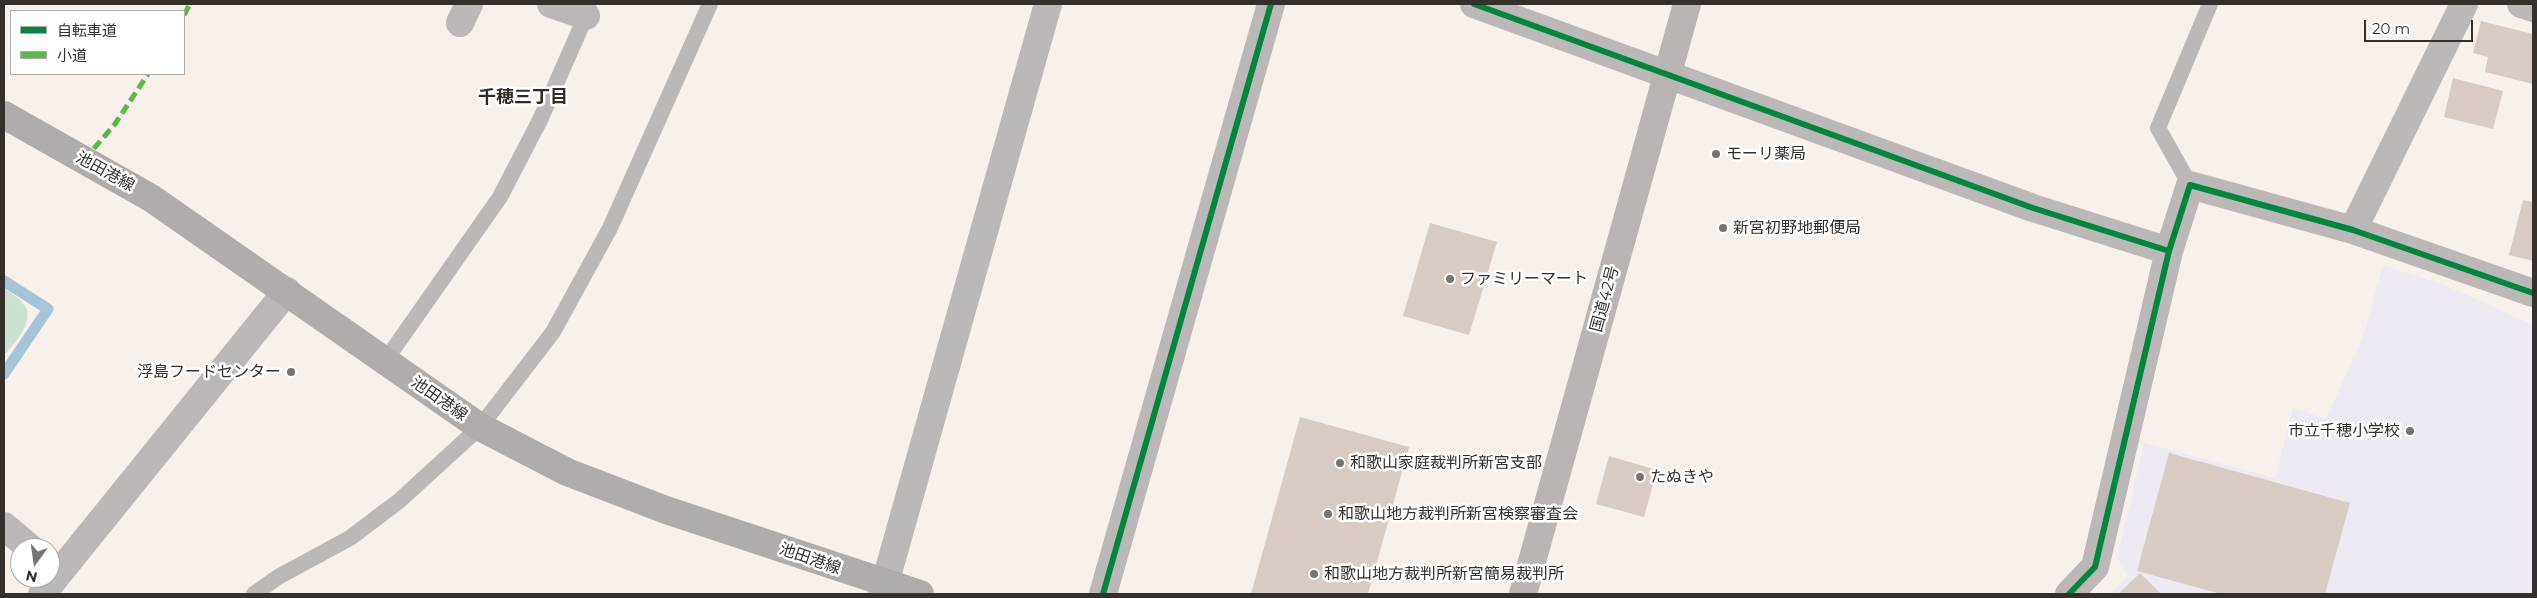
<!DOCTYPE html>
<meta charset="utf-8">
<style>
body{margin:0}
#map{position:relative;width:2537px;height:598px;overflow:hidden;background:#f7f0eb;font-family:Montserrat,"Noto Sans JP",sans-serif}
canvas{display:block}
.frame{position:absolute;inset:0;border:5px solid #35302c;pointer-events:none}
.legend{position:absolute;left:10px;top:10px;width:175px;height:65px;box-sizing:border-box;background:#fff;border:1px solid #aeacab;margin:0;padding:6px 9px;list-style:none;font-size:15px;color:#35302c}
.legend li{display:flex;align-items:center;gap:10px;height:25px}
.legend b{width:25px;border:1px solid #aeacab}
.north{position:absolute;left:10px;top:538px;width:50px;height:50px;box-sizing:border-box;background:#fff;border:1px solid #aeacab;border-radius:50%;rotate:194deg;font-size:14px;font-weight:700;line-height:20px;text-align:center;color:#35302c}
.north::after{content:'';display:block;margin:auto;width:18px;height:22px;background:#79736f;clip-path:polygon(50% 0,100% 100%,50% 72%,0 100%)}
.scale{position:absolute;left:2364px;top:20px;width:109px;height:22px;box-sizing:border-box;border:2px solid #35302c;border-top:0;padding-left:6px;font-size:15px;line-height:18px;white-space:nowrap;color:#35302c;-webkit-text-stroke:4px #fff;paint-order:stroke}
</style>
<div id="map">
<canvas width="2537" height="598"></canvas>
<div class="frame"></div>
<ul class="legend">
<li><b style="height:6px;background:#00873e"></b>自転車道</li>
<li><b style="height:6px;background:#58b947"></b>小道</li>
</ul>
<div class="north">N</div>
<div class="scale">20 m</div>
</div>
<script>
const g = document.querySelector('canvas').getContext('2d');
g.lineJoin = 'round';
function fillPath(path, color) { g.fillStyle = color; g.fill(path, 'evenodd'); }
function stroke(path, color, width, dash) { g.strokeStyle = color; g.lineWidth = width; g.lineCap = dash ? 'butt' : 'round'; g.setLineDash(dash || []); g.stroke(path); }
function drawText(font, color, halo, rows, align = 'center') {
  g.font = font + ' Montserrat,"Noto Sans JP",sans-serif'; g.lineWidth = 5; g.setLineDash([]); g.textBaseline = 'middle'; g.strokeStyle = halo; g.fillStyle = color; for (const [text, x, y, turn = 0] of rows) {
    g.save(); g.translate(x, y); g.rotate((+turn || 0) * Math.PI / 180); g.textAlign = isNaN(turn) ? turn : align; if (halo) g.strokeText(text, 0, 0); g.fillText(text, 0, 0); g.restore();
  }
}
fillPath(new Path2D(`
 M2383 265 2445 285 2533 325V594H2110L2128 577 2117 558 2144 443 2275 478 2293 408 2326 419 2363 337Z`), '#eeeaf4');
fillPath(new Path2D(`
 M4 288C10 293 19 297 23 303 37 321 14 343 4 356Z`), '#cce0d1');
stroke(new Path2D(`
 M4 281 48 309 4 374`), '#a7c5d8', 11);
fillPath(new Path2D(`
 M2481 21 2533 34V84L2485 72 2488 57 2473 53Z
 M2453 78 2503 91 2493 129 2444 117Z
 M2523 200 2533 202V261L2509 255Z
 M1430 223 1497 242 1469 335 1403 316Z
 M1300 417 1409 447 1368 594H1251Z
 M2169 453 2350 503 2325 594H2221L2137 571Z
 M1609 456 1657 470 1644 517 1596 504Z
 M2140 573 2161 594H2118Z`), '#d7cbc3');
stroke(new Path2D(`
 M2190 185 2158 128 2210 4
 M385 361 500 197 540 120 589 9
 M254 594 278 577 350 538 399 501 480 427 553 332 610 228 710 4`), '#bbb8b7', 16);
stroke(new Path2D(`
 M551 4 586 16
 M1474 4 2033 208 2169 251
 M2521 4 2533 8
 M460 23 469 4
 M2353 230 2464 4
 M4 526 30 548
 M42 594 287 291
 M882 594 1048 4
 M1103 594 1271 4
 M2069 594 2095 567 2169 251 2190 185 2353 230 2533 293`), '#bbb8b7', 28);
stroke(new Path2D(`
 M4 115 151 198 480 427 567 472 666 510 920 594`), '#b0acab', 28);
stroke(new Path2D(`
 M1523 594 1687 4`), '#bab4b3', 28);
stroke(new Path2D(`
 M184 15 190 4
 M84 160 115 124 148 74`), '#58b947', 5, [10, 5]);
stroke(new Path2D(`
 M1474 4 2033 208 2169 251
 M1103 594 1271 4
 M2069 594 2095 567 2169 251 2190 185 2353 230 2533 293`), '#00873e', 6);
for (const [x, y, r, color] of [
 [1716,154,5,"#79736f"],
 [1723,228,5,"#79736f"],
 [1450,279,5,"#79736f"],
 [291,372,5,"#79736f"],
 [2410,431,5,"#79736f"],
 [1340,463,5,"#79736f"],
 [1640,477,5,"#79736f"],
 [1328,514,5,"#79736f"],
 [1314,574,5,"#79736f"]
]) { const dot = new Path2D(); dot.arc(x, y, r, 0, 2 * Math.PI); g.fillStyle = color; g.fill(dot); stroke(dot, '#fff', 2); }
drawText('16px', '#35302c', '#fff', [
 ["モーリ薬局",1726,154],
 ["新宮初野地郵便局",1733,228],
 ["ファミリーマート",1460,279],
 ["浮島フードセンター",281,372,"right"],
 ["市立千穂小学校",2400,431,"right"],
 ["和歌山家庭裁判所新宮支部",1350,463],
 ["たぬきや",1650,477],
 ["和歌山地方裁判所新宮検察審査会",1338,514],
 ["和歌山地方裁判所新宮簡易裁判所",1324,574]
], 'left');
drawText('16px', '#35302c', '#fff', [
 ["池田港線",105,172,29],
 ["国道42号",1605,299,-75],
 ["池田港線",439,399,35],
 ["池田港線",810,559,19]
]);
drawText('bold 18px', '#342a23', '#fff', [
 ["千穂三丁目",523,98]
]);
</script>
